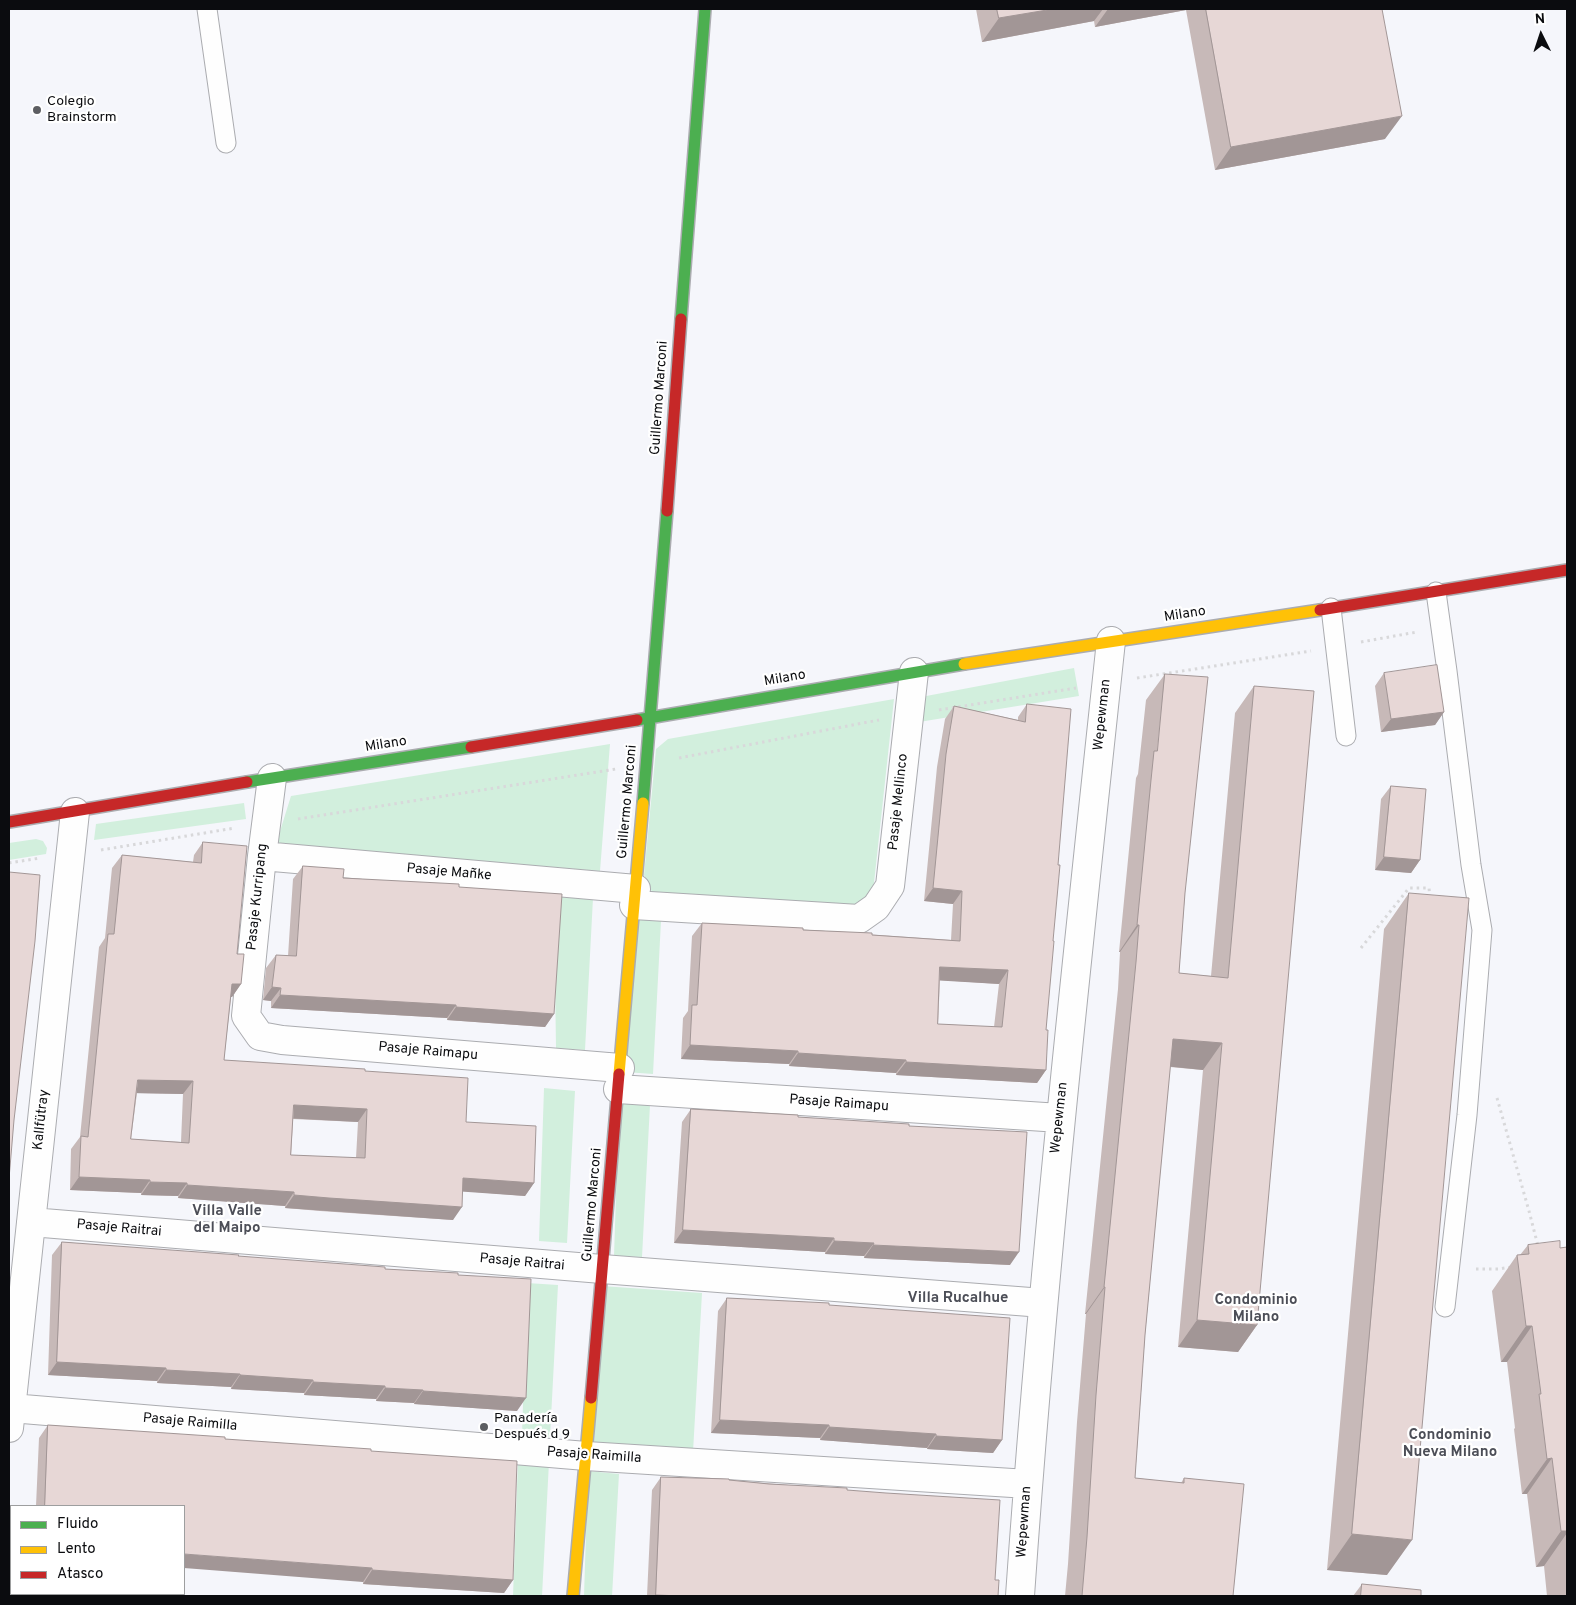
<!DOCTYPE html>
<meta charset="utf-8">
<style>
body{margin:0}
#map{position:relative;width:1576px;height:1605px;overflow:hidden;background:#f5f6fb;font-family:Overpass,sans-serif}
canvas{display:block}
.frame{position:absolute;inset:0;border:10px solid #0b0c0f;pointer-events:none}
.legend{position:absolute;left:10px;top:1505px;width:175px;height:90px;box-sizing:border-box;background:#fff;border:1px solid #9d9e9f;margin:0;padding:6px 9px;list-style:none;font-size:15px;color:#0b0c0f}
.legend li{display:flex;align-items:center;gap:10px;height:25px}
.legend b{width:25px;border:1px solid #9d9e9f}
.north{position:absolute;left:1516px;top:10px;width:50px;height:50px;-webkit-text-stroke:4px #fff;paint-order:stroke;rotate:356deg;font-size:14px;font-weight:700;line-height:20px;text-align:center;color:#0b0c0f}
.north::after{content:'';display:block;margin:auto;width:18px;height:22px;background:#0b0c0f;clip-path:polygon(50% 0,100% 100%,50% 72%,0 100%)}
</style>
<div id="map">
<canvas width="1576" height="1605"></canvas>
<div class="frame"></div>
<ul class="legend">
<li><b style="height:6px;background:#4caf50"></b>Fluido</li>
<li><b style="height:6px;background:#ffc107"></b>Lento</li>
<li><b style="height:6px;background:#c62828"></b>Atasco</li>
</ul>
<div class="north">N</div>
</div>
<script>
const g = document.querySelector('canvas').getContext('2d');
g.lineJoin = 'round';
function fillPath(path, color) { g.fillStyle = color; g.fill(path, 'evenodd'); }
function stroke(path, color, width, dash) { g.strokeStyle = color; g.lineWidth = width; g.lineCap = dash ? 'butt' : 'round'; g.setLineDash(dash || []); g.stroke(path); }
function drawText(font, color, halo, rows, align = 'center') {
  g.font = font + ' Overpass,sans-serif'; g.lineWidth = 4.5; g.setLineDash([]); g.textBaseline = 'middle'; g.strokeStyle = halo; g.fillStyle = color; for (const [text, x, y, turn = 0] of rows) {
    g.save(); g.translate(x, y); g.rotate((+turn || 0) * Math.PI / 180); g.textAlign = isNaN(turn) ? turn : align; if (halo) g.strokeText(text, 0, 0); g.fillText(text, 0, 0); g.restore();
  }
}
fillPath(new Path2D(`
 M1074 668 1079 696 919 722 921 697Z
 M894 699 873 892 854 905 652 892 644 875 656 749 668 739Z
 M610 744 600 871 276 844 291 796Z
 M244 803 246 819 94 840 96 824Z
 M36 839 43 841 47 848 46 854 9 860V843Z
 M562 896 593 898 585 1050 556 1048 554 910Z
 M630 919 661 921 653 1074 625 1072Z
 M544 1088 575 1091 567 1243 539 1241Z
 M619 1103 650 1105 642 1257 614 1256Z
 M527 1283 558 1285 550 1437 522 1435Z
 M602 1286 702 1293 693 1452 594 1443Z
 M518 1460 549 1462 542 1596H513Z
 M588 1471 619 1474 612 1596H584Z`), '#d2efdd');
const lane = new Path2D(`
 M207 9 226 143
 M1436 592 1447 671 1471 865 1482 930 1467 1115 1445 1307
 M1331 608 1346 736`);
const street = new Path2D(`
 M272 778 262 856 246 1016 260 1036 282 1040 620 1068
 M262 856 636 889
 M634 905 859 919 876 907 890 886 914 672
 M618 1089 1060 1118
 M31 1222 602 1269 1043 1303
 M11 1408 586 1456 1028 1484
 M9 1428 75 812
 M9 1591 11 1592
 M40 1594 73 1596
 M1020 1596C1042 1277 1077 959 1111 641`);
const fast = new Path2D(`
 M681 319 705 9
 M637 720 964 664
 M247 782 471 747
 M643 803 667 511`);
const slow = new Path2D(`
 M964 664 1320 610
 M619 1074 643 803
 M573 1596 591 1398`);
const jam = new Path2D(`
 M667 511 681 319
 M1320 610 1567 570
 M471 747 637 720
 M9 822 247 782
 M591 1398 619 1074`);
stroke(lane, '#abacb0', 21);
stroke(street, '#abacb0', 30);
stroke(fast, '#abacb0', 14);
stroke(slow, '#abacb0', 14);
stroke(jam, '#abacb0', 14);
stroke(new Path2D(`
 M1361 642 1417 632
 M1137 678 1311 651
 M939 710 1076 688
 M679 758 879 720
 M298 819 616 769
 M101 850 235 828
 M9 863 40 858
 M1361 948 1409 888H1429L1430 898
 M1497 1098 1529 1211 1538 1246
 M1476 1269H1498L1512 1267`), '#d8d8da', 3, [2.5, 4]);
stroke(lane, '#fefefe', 19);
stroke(street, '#fefefe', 28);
stroke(fast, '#4caf50', 11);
stroke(slow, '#ffc107', 11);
stroke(jam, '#c62828', 11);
fillPath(new Path2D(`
 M976 9H1382L1385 139 1215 170 1186 10 1095 27 1094 21 982 42Z
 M1384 673 1444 712 1435 725 1381 732 1375 686Z
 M1165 674 1185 893 1179 973 1211 976 1235 713 1254 686 1257 1325 1238 1352 1178 1347 1203 1070 1170 1067 1145 1335 1135 1478 1181 1483 1184 1478 1233 1596H1065L1068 1564 1077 1422 1086 1314H1085L1118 989 1120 952H1119L1136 778 1138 774 1146 700Z
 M1027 704 1058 865 1046 1030V1070L1037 1083 896 1075V1073L789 1066V1064L681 1059 683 1018 688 1011 692 936 702 923 951 940 953 904 924 901 937 767 945 719 954 706 1018 720V717ZM940 980 999 984 994 1027 938 1024Z
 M1391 786 1420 860 1411 873 1375 870 1381 799Z
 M203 842 237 954 241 984 232 997H231L224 1060 365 1071 466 1122 534 1183 525 1196 463 1191 453 1220 320 1211 285 1208V1206L178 1198V1196L141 1195V1193L70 1190 71 1149 80 1137 99 947 105 938 112 868 122 855 193 862 194 855ZM137 1093 183 1094 181 1142 131 1139ZM293 1119 358 1122 356 1158 291 1155Z
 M303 866 343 878 459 887 554 1014 545 1027 447 1020V1018L271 1008V1001L263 1000 266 968 276 955 288 956 293 879Z
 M1409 893 1387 1575 1327 1570 1384 929Z
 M691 1109 909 1126 1010 1265 864 1258V1256L825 1254V1252L674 1243 682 1122Z
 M62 1242 458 1275 517 1411 414 1404V1403L376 1401V1399L304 1395V1393L231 1389V1387L157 1383V1381L48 1375 52 1255Z
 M1528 1245 1560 1248 1567 1247V1596H1547L1544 1566 1536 1567 1527 1494H1522L1514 1429 1515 1428 1507 1362H1501L1492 1291 1517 1255H1520Z
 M727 1298 829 1305 1002 1440 993 1453 927 1449V1448L820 1440V1438L711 1433 718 1311Z
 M48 1425 371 1451 513 1580 504 1593 363 1584V1582L184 1506H36L39 1438Z
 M661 1477 729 1480 847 1490 995 1580 998 1596H647L652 1490Z
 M1362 1584 1361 1596H1353Z`), '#c7b9b8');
fillPath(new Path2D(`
 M1053 9H1103L1094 21 982 42 999 18Z
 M1108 9H1187L1186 10 1095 27Z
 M1402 116 1385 139 1215 170 1231 147Z
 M1444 712 1435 725 1381 732 1391 719Z
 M1384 857 1420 860 1411 873 1375 870Z
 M933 888 962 891 953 904 924 901Z
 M1137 925H1139L1120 952H1119Z
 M940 967 1008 970 999 984 931 980Z
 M232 984H241L232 997H223Z
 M272 987 281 988 271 1001 263 1000Z
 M280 995 456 1005 447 1018 271 1008Z
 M456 1007 554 1014 545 1027 447 1020Z
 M1173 1039 1222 1043 1203 1070 1154 1065Z
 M690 1045 798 1051 789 1064 681 1059Z
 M798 1053 906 1060 896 1073 789 1066Z
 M906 1062 1046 1070 1037 1083 896 1075Z
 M138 1080 193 1081 183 1094 129 1093Z
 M294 1105 367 1109 358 1122 284 1118Z
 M79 1177 150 1180 141 1193 70 1190Z
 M463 1178 534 1183 525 1196 454 1191Z
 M150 1182 187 1183 178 1196 141 1195Z
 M187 1185 294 1192 285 1206 178 1198Z
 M294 1195 462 1207 453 1220 285 1208Z
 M683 1230 834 1238 825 1252 674 1243Z
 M834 1241 874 1243 864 1256 825 1254Z
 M873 1245 1019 1252 1010 1265 864 1258Z
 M1104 1287H1105L1086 1314H1085Z
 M1197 1320 1257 1325 1238 1352 1178 1347Z
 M1526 1326H1532L1507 1362H1501Z
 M57 1362 166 1368 157 1381 48 1375Z
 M166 1370 240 1374 231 1387 157 1383Z
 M240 1375 313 1380 304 1393 231 1389Z
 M313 1382 385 1386 376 1399 304 1395Z
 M385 1388 423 1390 414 1403 376 1401Z
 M423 1391 526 1398 517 1411 414 1404Z
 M720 1420 829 1425 820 1438 711 1433Z
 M829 1427 936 1434 927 1448 820 1440Z
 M936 1436 1002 1440 993 1453 927 1449Z
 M1552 1458 1527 1494H1522L1547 1459Z
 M1561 1531H1567V1533L1544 1566 1536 1567Z
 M1352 1534 1412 1540 1387 1575 1327 1570Z
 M184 1554 372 1568 363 1582 184 1568Z
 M372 1570 513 1580 504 1593 363 1584Z
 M656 1595 681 1596H655Z`), '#a29696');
const building = new Path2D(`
 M997 9H1053L999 18Z
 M1206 9H1382L1402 116 1231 147Z
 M1437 665 1444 712 1391 719 1384 673Z
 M1165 674 1208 677 1185 893 1179 973 1228 978 1254 686 1314 691 1257 1325 1197 1320 1222 1043 1173 1039 1145 1335 1135 1478 1184 1483V1478L1244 1484 1233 1596H1082L1087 1537 1096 1395 1105 1287H1104L1136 962 1139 925H1137L1151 780 1154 751H1157Z
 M1027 704 1071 709 1058 865H1060L1053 941H1054L1046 1030H1048L1046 1070 906 1062V1060L798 1053V1051L690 1045 692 1005H697L702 923 803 928V930L872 933V935L960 941 962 891 933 888 946 754 954 706 1025 722ZM940 967 1008 970 1002 1027 938 1024Z
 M1391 786 1426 789 1420 860 1384 857Z
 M203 842 247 846 237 954H244L241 984H232L224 1060 365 1069V1071L468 1078 466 1122 536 1126 534 1183 463 1178 462 1207 329 1198 294 1195V1192L187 1185V1183L150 1182V1180L79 1177 81 1136 88 1137 108 934H114L122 855 201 863ZM138 1080 193 1081 189 1143 131 1139ZM294 1105 367 1109 365 1158 291 1155Z
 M303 866 344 869 343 878 459 884V887L562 894 554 1014 456 1007V1005L280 995 281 988 272 987 276 955 296 956Z
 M9 872 40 875 35 941 14 1120 9 1179Z
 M1409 893 1469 898 1412 1540 1352 1534Z
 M691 1109 798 1115V1117L909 1124V1126L1027 1132 1019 1252 873 1245 874 1243 834 1241V1238L683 1230Z
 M1560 1241V1248L1567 1247V1531H1561L1552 1458 1547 1459 1539 1394H1541L1532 1326H1526L1517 1255 1529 1254 1528 1245Z
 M62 1242 239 1255 238 1256 385 1267V1269L458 1273V1275L531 1279 526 1398 423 1391V1390L385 1388V1386L313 1382V1380L240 1375V1374L166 1370V1368L57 1362Z
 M727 1298 829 1303V1305L1010 1318 1002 1440 936 1436V1434L829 1427V1425L720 1420Z
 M48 1425 225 1437V1439L371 1449V1451L517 1461 513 1580 372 1570V1568L184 1554V1506H45Z
 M661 1477 729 1479V1480L769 1484 847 1488V1490L886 1493 1000 1500 995 1580H999L998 1596H681L656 1595Z
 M1362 1584 1421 1590V1596H1361Z`);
fillPath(building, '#e7d7d6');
stroke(building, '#a29696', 1);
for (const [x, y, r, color] of [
 [37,110,5,"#5d5e62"],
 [484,1427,5,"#5d5e62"]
]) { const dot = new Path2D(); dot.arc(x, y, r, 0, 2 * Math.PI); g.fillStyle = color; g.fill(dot); stroke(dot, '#fff', 2); }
drawText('14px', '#0b0c0f', '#fff', [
 ["Colegio",47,102],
 ["Brainstorm",47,118],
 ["Panadería",494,1419],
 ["Después d 9",494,1435]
], 'left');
drawText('14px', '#0b0c0f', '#fff', [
 ["Guillermo Marconi",660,398,-86],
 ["Milano",1185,615,-9],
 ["Milano",785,679,-10],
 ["Wepewman",1103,715,-84],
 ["Milano",386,745,-9],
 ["Guillermo Marconi",628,802,-85],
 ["Pasaje Mellinco",899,802,-84],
 ["Pasaje Mañke",449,873,5],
 ["Pasaje Kurripang",258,897,-84],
 ["Pasaje Raimapu",428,1052,5],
 ["Pasaje Raimapu",839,1104,4],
 ["Wepewman",1060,1118,-84],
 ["Kallfütray",42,1120,-84],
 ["Guillermo Marconi",593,1205,-85],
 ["Pasaje Raitrai",119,1229,5],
 ["Pasaje Raitrai",522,1263,5],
 ["Pasaje Raimilla",190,1423,5],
 ["Pasaje Raimilla",594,1456,4],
 ["Wepewman",1025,1522,-86]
]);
drawText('bold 15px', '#4c4e57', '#fff', [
 ["Villa Valle",227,1212],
 ["del Maipo",227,1229],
 ["Villa Rucalhue",958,1299],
 ["Condominio",1256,1301],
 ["Milano",1256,1318],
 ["Condominio",1450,1436],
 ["Nueva Milano",1450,1453]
]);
</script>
